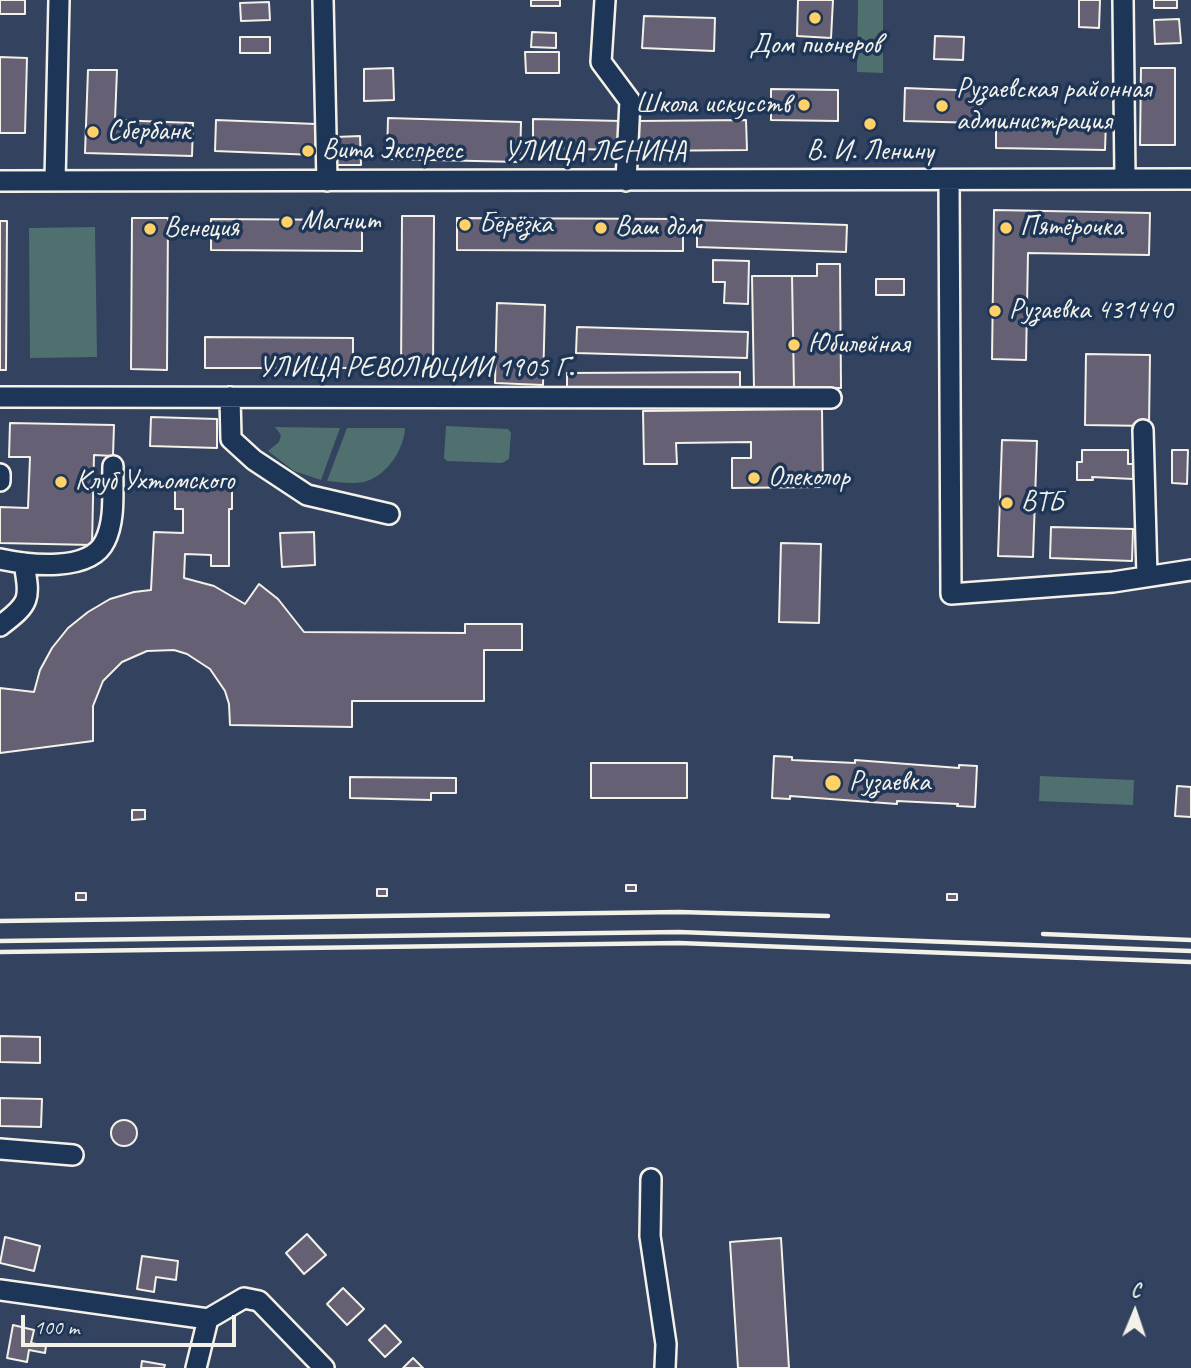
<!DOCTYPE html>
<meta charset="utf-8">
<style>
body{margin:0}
#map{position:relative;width:1191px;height:1368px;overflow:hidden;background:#33425f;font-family:Caveat,sans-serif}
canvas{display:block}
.north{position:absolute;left:1100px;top:1277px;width:70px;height:70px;-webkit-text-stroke:5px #1d3557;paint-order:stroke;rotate:2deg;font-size:19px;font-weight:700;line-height:28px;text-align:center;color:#f4f1e8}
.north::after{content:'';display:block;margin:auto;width:24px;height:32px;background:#f4f1e8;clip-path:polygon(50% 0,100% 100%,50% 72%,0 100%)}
.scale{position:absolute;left:21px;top:1315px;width:215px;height:32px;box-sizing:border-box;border:4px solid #f4f1e8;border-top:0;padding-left:9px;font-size:21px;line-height:24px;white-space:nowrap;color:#f4f1e8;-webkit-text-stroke:5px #1d3557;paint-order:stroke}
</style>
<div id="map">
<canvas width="1191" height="1368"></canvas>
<div class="north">С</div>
<div class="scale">100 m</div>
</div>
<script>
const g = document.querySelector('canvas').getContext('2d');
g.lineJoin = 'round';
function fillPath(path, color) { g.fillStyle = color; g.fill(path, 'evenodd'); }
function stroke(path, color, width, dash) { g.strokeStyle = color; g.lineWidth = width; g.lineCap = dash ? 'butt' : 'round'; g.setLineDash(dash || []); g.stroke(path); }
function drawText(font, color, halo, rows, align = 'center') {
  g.font = font + ' Caveat,sans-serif'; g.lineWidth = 7; g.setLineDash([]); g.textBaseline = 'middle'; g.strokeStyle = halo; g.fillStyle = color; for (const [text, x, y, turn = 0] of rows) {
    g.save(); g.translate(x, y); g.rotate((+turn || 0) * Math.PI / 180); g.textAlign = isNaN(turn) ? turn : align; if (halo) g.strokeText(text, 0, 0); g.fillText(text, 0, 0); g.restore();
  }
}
fillPath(new Path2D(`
 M858 0H883V73L857 72Z
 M95 227 97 357 30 358 29 228Z
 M446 426 508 429 511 433 509 459 502 463 447 461 444 458Z
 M275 427 340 428 321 480 294 471 268 451 279 442 281 435Z
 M347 428H405C404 449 388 474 367 481 355 485 339 482 327 481Z
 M1040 776 1134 780 1133 805 1039 801Z`), '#507070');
const building = new Path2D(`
 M0 0H25V14H0Z
 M531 0H560V6H531Z
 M798 0H833L831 38 797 36Z
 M1079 0H1100L1099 28 1079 27Z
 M1154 0H1177V8H1154Z
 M269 2 270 20 241 21 240 3Z
 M644 16 715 18 714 51 642 48Z
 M1179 19 1181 43 1155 44 1154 20Z
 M532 32 556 33V48L531 47Z
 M935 36 964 37 963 60 934 59Z
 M240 37H270V53H240Z
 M525 52H559V73H526Z
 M0 57 27 58 25 133H0Z
 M393 68 394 100 364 101V69Z
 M1141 68H1175V145H1140Z
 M88 70H117L115 120 193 123 192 156 85 153Z
 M905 88 981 91 980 123 904 121Z
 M771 89 838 90V121L771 120Z
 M388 118 521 122 520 162 387 159Z
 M996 118 1106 121 1105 150 996 148Z
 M533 119 621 121V150L533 148Z
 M216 120 316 124 315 155 215 151Z
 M746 120 747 150 638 151V121Z
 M360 136 361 165H336V137Z
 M994 210 1150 213 1149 255 1028 253 1026 360 992 359Z
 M402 216H434L433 373H401Z
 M132 218H168L167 370 131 369Z
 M457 218 683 219V251L457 250Z
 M211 219 362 220V251L211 250Z
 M697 220 847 225 846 252 697 247Z
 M0 221H7L6 370H0Z
 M713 260 749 261 748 304 724 303 725 282H713Z
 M817 264H840L841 388H794L792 276H817Z
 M752 276H792L794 388 754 389Z
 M876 279H904V295H876Z
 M497 303 545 305 543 385 495 383Z
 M577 327 748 332 747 358 576 353Z
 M205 337 353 338V368H205Z
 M1086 354 1150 355 1149 426 1085 425Z
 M740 372V390L567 392V373Z
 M822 409 823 487 732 488V458H751V442L676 443 677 464H644L643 411Z
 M151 417 217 419V448L150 446Z
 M10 423 114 425 113 456 94 455 92 545 0 543V507L28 508 30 457H9Z
 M1002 440 1037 441 1033 557 998 556Z
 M1082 450H1128V464H1133V479L1092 477 1093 480H1077V462H1082Z
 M1172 450H1188L1187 484 1172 483Z
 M199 479H232V509H229V566H211V555L185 554 184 578 214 586 245 604 259 584 278 599 304 632 465 633V624H522V650H484V701H352V727L230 725 229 704 225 691 210 669 187 654 174 650 147 651 122 662 103 681 93 706V741L0 753V688L34 692 40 670 52 648 68 628 88 612 110 599 134 592 151 590 154 532 183 533V509H175V489H199Z
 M1051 527 1133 529 1132 561 1050 558Z
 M314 532 315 565 282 567 280 533Z
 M781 543 821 544 819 623 779 622Z
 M774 756 792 757V760L855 763V760L959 768V765L977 766 975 807 957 806 958 804 897 801V804L790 796V799L772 798Z
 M591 763H687V798H591Z
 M350 777 456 778V793H431V800L350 798Z
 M1177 786 1191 787V817L1175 816Z
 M132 810H145V819L132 820Z
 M626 885H636V891H626Z
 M377 889H387V896H377Z
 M76 893H86V900H76Z
 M947 894H957V900H947Z
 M0 1036 40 1037V1063L0 1062Z
 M0 1098 42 1099 41 1127 0 1126Z
 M111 1133a13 13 0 1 1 26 0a13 13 0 1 1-26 0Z
 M307 1234 326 1255 304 1274 286 1253Z
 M5 1237 40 1246 34 1271 0 1263Z
 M781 1238 789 1368H738L730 1242Z
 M142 1256 178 1261 176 1280 156 1277 154 1292 137 1289Z
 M343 1288 364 1309 347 1325 327 1304Z
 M13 1325 34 1330 31 1343 46 1346 45 1353 29 1350 27 1362 7 1358Z
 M385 1325 401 1342 385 1357 369 1340Z
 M413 1358 423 1368H403Z
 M142 1361 165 1365 164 1368H141Z`);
fillPath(building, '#656073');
stroke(building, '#f4f1e8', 2);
const minor = new Path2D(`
 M323 0 327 181
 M605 0 601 62 630 101 626 181
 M1123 0 1125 178
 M949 180 951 594 1113 582 1191 570
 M0 181 1191 179
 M55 181 59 0
 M0 397 831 398
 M230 397 231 439 254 460 307 495 389 514
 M1143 430 1147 576
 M0 474V481
 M0 559C28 565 90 573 105 541 116 519 112 489 113 466
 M0 626C31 603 30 599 24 563
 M0 1149 73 1155
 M651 1179 650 1236 666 1344 665 1368
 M0 1290 208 1319
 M208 1319 244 1298 259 1301 324 1368
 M196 1368 208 1319`);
stroke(minor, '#f4f1e8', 24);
stroke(minor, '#1d3557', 19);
stroke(new Path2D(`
 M0 921 679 912 828 916
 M1043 934 1191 940
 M0 941 679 932 1191 951
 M0 952 679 943 1191 962`), '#f4f1e8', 4.5);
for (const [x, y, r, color] of [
 [815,18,7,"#ffd166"],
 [804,105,7,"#ffd166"],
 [942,106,7,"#ffd166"],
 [870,124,7,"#ffd166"],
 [93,132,7,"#ffd166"],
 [308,151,7,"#ffd166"],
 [287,222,7,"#ffd166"],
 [465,225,7,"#ffd166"],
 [601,228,7,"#ffd166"],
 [1006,228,7,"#ffd166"],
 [150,229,7,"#ffd166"],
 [995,311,7,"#ffd166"],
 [794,345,7,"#ffd166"],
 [754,478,7,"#ffd166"],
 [61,482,7,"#ffd166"],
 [1007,503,7,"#ffd166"],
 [833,783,9,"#ffd166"]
]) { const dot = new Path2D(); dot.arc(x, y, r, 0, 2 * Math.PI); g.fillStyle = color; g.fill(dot); stroke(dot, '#1d3557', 2.5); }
drawText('28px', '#f4f1e8', '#1d3557', [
 ["Дом пионеров",815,46,"center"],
 ["Рузаевская районная",956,90],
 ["администрация",956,122],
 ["Школа искусств",790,105,"right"],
 ["Сбербанк",107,132],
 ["Вита Экспресс",322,151],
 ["В. И. Ленину",870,152,"center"],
 ["Магнит",301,222],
 ["Берёзка",479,225],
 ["Ваш дом",615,228],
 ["Пятёрочка",1020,228],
 ["Венеция",164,229],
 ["Рузаевка 431440",1009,311],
 ["Юбилейная",808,345],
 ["Олеколор",768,478],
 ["Клуб Ухтомского",75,482],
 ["ВТБ",1021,503],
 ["Рузаевка",849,783]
], 'left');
drawText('28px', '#f4f1e8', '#1d3557', [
 ["УЛИЦА ЛЕНИНА",595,153],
 ["УЛИЦА РЕВОЛЮЦИИ 1905 Г.",416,369]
]);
</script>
